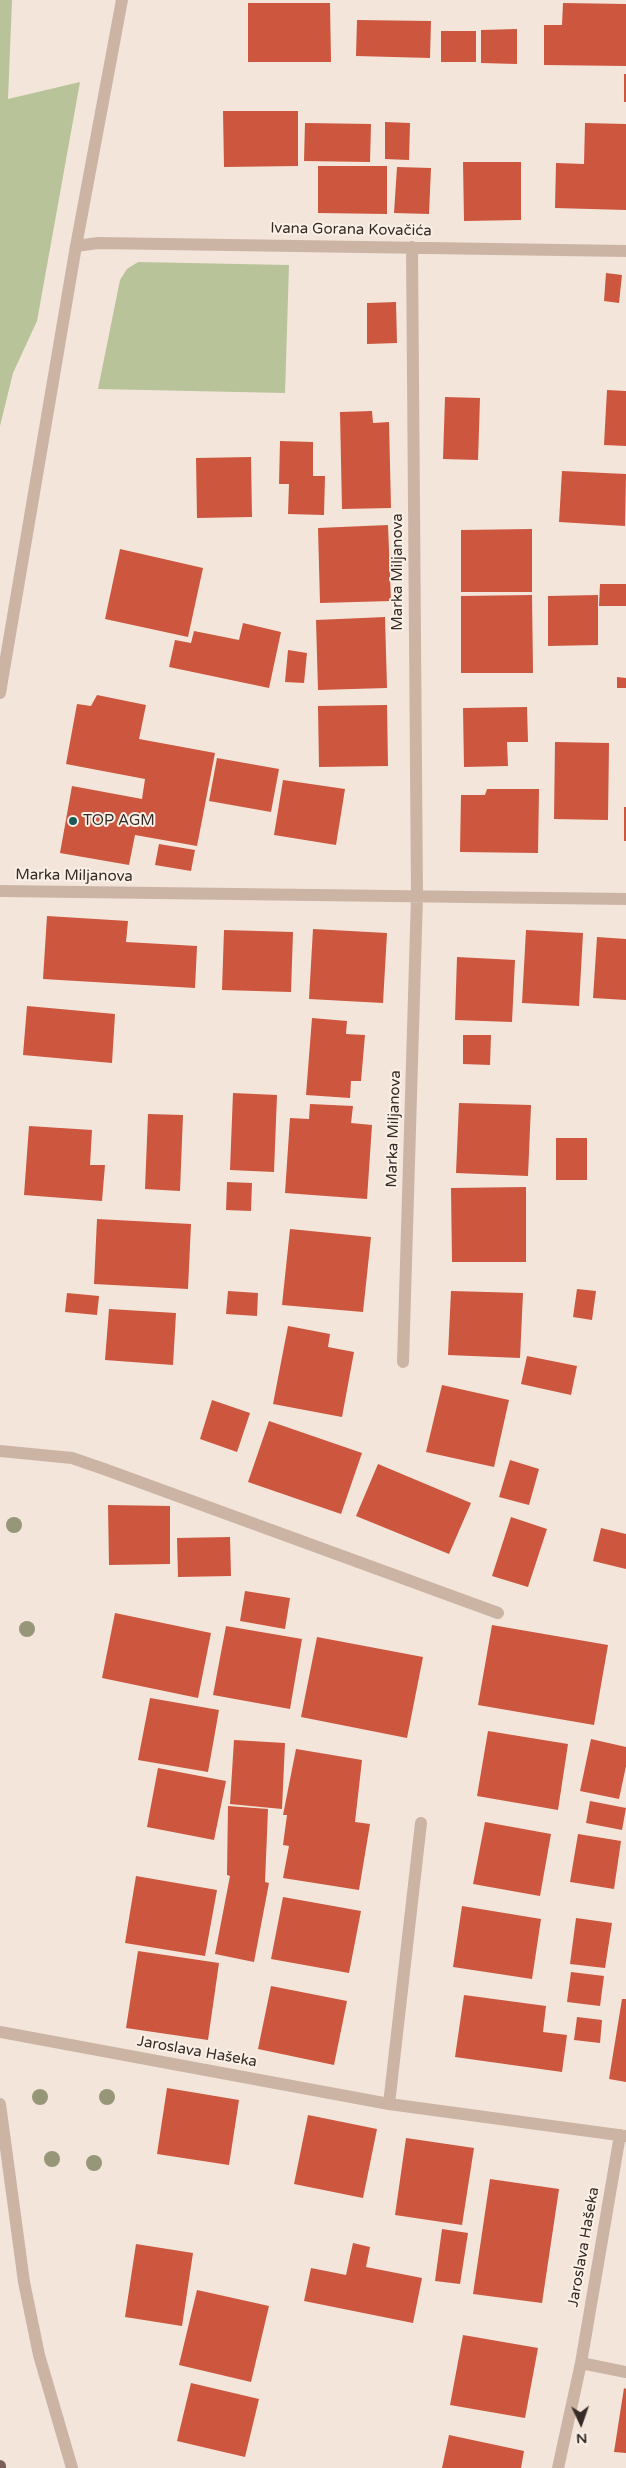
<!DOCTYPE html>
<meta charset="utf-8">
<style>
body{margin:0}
#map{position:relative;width:626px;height:2468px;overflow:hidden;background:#f3e5da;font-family:"Varela Round",sans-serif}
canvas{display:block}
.north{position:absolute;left:556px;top:2398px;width:50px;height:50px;-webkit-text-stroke:4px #faf0e6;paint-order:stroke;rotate:177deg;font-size:14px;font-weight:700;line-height:20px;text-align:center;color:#372b27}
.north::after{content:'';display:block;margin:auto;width:18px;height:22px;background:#372b27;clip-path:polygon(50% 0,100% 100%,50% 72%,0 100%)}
</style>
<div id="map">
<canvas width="626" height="2468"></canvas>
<div class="north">N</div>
</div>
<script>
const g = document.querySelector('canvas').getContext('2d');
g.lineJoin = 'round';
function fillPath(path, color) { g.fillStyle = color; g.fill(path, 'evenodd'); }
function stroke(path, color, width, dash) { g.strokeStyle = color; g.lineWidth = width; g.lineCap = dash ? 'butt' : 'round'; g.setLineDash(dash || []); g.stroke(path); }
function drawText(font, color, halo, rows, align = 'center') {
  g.font = font + ' "Varela Round",sans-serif'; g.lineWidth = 4; g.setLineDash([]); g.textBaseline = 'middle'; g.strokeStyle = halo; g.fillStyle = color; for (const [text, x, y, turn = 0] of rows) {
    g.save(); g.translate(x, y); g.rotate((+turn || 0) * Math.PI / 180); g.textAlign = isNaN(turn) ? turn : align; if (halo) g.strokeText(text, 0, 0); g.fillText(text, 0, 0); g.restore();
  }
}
fillPath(new Path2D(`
 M0 0H12L8 99 80 82 37 321 13 373 0 426Z
 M138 262 289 265 285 393 98 389 120 280 127 269Z`), '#b8c399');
fillPath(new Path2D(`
 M248 3H330L331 62H248Z
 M563 3 626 4V66L544 65V25H562Z
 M357 20 431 21 430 58 356 56Z
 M517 29V64L481 63V30Z
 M441 31H476V62H441Z
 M624 74H626V102H624Z
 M223 111H298V166L224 167Z
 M385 122 410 123 409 160 385 159Z
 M305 123 371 124 370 162 304 161Z
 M585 123 626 124V210L555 208 556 163 584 164Z
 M463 162H521V220L464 221Z
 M318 166H387V214L318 213Z
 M397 167 431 168 429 214 394 213Z
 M606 273 622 275 619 303 604 301Z
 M396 302 397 343 367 344V303Z
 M607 390 626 391V446L604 445Z
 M445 397 480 398 478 460 443 459Z
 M372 411 373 423 389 422 391 508 342 509 340 412Z
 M280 441 313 442V476H325L324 515 288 514 289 484H279Z
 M251 457 252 517 197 518 196 458Z
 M562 471 626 474 625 526 559 522Z
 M388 525 391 601 320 603 318 528Z
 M532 529V592H461V530Z
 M120 549 203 568 188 637 105 619Z
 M600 584H626V606H599Z
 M532 595 533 673H461V596Z
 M598 595V645L548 646V596Z
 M385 617 387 688 318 690 316 620Z
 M243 623 281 632 269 688 169 667 175 640 191 643 194 631 239 640Z
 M288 650 307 653 304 683 285 682Z
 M617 677 626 678V688H617Z
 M97 695 146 705 139 739 215 753 197 846 135 835 129 865 60 853 72 786 142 799 145 779 66 764 77 704 91 706Z
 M387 705 388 766 319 767 318 706Z
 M527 707 528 742H507L508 766 464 767 463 708Z
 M555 742 609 743 608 820 554 819Z
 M217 758 279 769 271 812 209 801Z
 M283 780 345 789 336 845 274 835Z
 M487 789H539L538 853 460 852 461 795H485Z
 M624 807H626V841H624Z
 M159 844 195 850 191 871 155 865Z
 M47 916 128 921 126 942 197 946 195 988 43 979Z
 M313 929 387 933 383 1003 309 999Z
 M224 930 293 932 291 992 222 990Z
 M526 930 583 933 579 1006 522 1003Z
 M597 937 626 939V1000L593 998Z
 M457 957 515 960 512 1022 455 1020Z
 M27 1006 115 1014 112 1063 23 1055Z
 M312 1018 347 1021 346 1034 365 1035 361 1081H351L350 1098 306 1095Z
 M463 1035H491L490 1065 463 1064Z
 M233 1093 277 1095 274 1172 230 1170Z
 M459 1103 531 1105 528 1176 456 1173Z
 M310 1104 353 1106 351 1123 372 1125 367 1199 285 1193 290 1118 309 1119Z
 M148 1114 183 1115 180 1191 145 1189Z
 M29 1126 92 1130 90 1165H105L102 1201 24 1195Z
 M556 1138H587V1180H556Z
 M227 1182 252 1183 251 1211 226 1210Z
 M526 1187V1262H452L451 1188Z
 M97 1219 191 1224 188 1289 94 1284Z
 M290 1229 371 1237 363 1312 282 1305Z
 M577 1289 596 1291 592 1320 573 1317Z
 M228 1291 258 1293 257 1316 226 1314Z
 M451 1291 523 1293 520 1358 448 1355Z
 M67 1293 99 1296 97 1315 65 1312Z
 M109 1309 176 1313 173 1365 105 1360Z
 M288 1326 330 1334 328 1347 354 1352 342 1417 273 1404Z
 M527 1356 577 1366 571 1395 521 1384Z
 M442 1385 509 1400 494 1467 426 1452Z
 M212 1400 250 1413 237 1452 200 1439Z
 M269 1421 362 1453 341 1514 248 1482Z
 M510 1460 539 1469 529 1505 499 1497Z
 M378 1464 471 1503 449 1554 356 1516Z
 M108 1505 170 1506V1564L109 1565Z
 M511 1517 547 1529 528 1587 492 1576Z
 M601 1528 626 1534V1569L593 1561Z
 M230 1537 231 1576 178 1577 177 1538Z
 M245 1591 290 1598 285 1629 240 1621Z
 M115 1613 211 1633 198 1698 102 1678Z
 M492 1625 608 1645 594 1725 478 1705Z
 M226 1626 302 1639 290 1709 213 1695Z
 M317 1637 423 1657 407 1738 301 1717Z
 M150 1698 219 1710 208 1772 138 1760Z
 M488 1731 568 1744 558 1810 477 1796Z
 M591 1739 626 1747V1766L619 1799 580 1791Z
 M234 1740 285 1743 282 1809 230 1804Z
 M296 1749 362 1760 355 1822 370 1824 359 1890 283 1878 289 1846 283 1845 287 1815H283Z
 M158 1768 226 1781 214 1840 147 1827Z
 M590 1801 626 1808 622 1830 586 1823Z
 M228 1806 268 1809 265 1882 269 1883 254 1962 215 1954 230 1876 227 1875Z
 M485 1822 551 1834 540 1896 473 1884Z
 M578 1834 621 1841 614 1889 570 1882Z
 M136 1876 217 1890 205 1956 125 1943Z
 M283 1897 361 1911 349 1973 271 1959Z
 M462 1906 541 1919 532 1979 453 1967Z
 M576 1918 612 1923 605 1968 570 1964Z
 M138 1951 219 1963 208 2040 126 2028Z
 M571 1972 604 1976 600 2006 567 2002Z
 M271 1986 347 2001 334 2065 258 2049Z
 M464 1995 546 2006 543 2032 567 2035 562 2072 455 2057Z
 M622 1999H626V2082L609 2079Z
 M577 2017 602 2020 600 2043 574 2040Z
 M167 2088 239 2100 229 2165 157 2154Z
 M308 2115 377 2129 363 2198 294 2184Z
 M406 2138 474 2148 462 2225 395 2215Z
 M490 2179 559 2189 542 2303 473 2294Z
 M442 2229 468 2233 460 2284 435 2281Z
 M353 2243 370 2247 366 2267 422 2278 413 2323 304 2301 311 2268 346 2275Z
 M136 2244 193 2253 182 2326 125 2317Z
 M197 2290 269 2306 251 2382 179 2365Z
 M463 2335 538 2348 525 2418 450 2405Z
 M191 2383 259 2399 245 2457 177 2441Z
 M624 2388 626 2389V2453L614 2452Z
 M449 2435 524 2451 521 2468H442Z`), '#cd563e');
stroke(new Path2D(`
 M76 246 98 243 626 251
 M0 693 76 246 122 0
 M0 891 626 899
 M403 1362 417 896 412 247
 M0 1451 72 1458 104 1469 498 1613
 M0 2032 389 2104 626 2136
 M0 2104 24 2282 39 2355 72 2468
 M389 2104 421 1823
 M620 2135 581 2363 626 2372
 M558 2468 581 2363`), '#ccb4a5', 12);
stroke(new Path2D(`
 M0 2466V2468`), '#7a6057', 12);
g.fillStyle = '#969779';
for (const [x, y] of [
 [14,1525],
 [27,1629],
 [40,2097],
 [107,2097],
 [52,2159],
 [94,2163]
]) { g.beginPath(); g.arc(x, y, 8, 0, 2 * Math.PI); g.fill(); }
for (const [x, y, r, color] of [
 [73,821,5,"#1a5b5a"]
]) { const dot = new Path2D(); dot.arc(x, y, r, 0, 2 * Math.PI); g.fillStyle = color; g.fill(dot); stroke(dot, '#faf0e6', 2); }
drawText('15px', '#372b27', '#faf0e6', [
 ["Ivana Gorana Kovačića",351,230,1],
 ["Marka Miljanova",398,572,-90],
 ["Marka Miljanova",74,876,1],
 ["Marka Miljanova",394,1129,-88],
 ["Jaroslava Hašeka",197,2052,10],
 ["Jaroslava Hašeka",584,2247,-80]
]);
drawText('15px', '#372b27', '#faf0e6', [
 ["TOP AGM",83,821]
], 'left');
</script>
